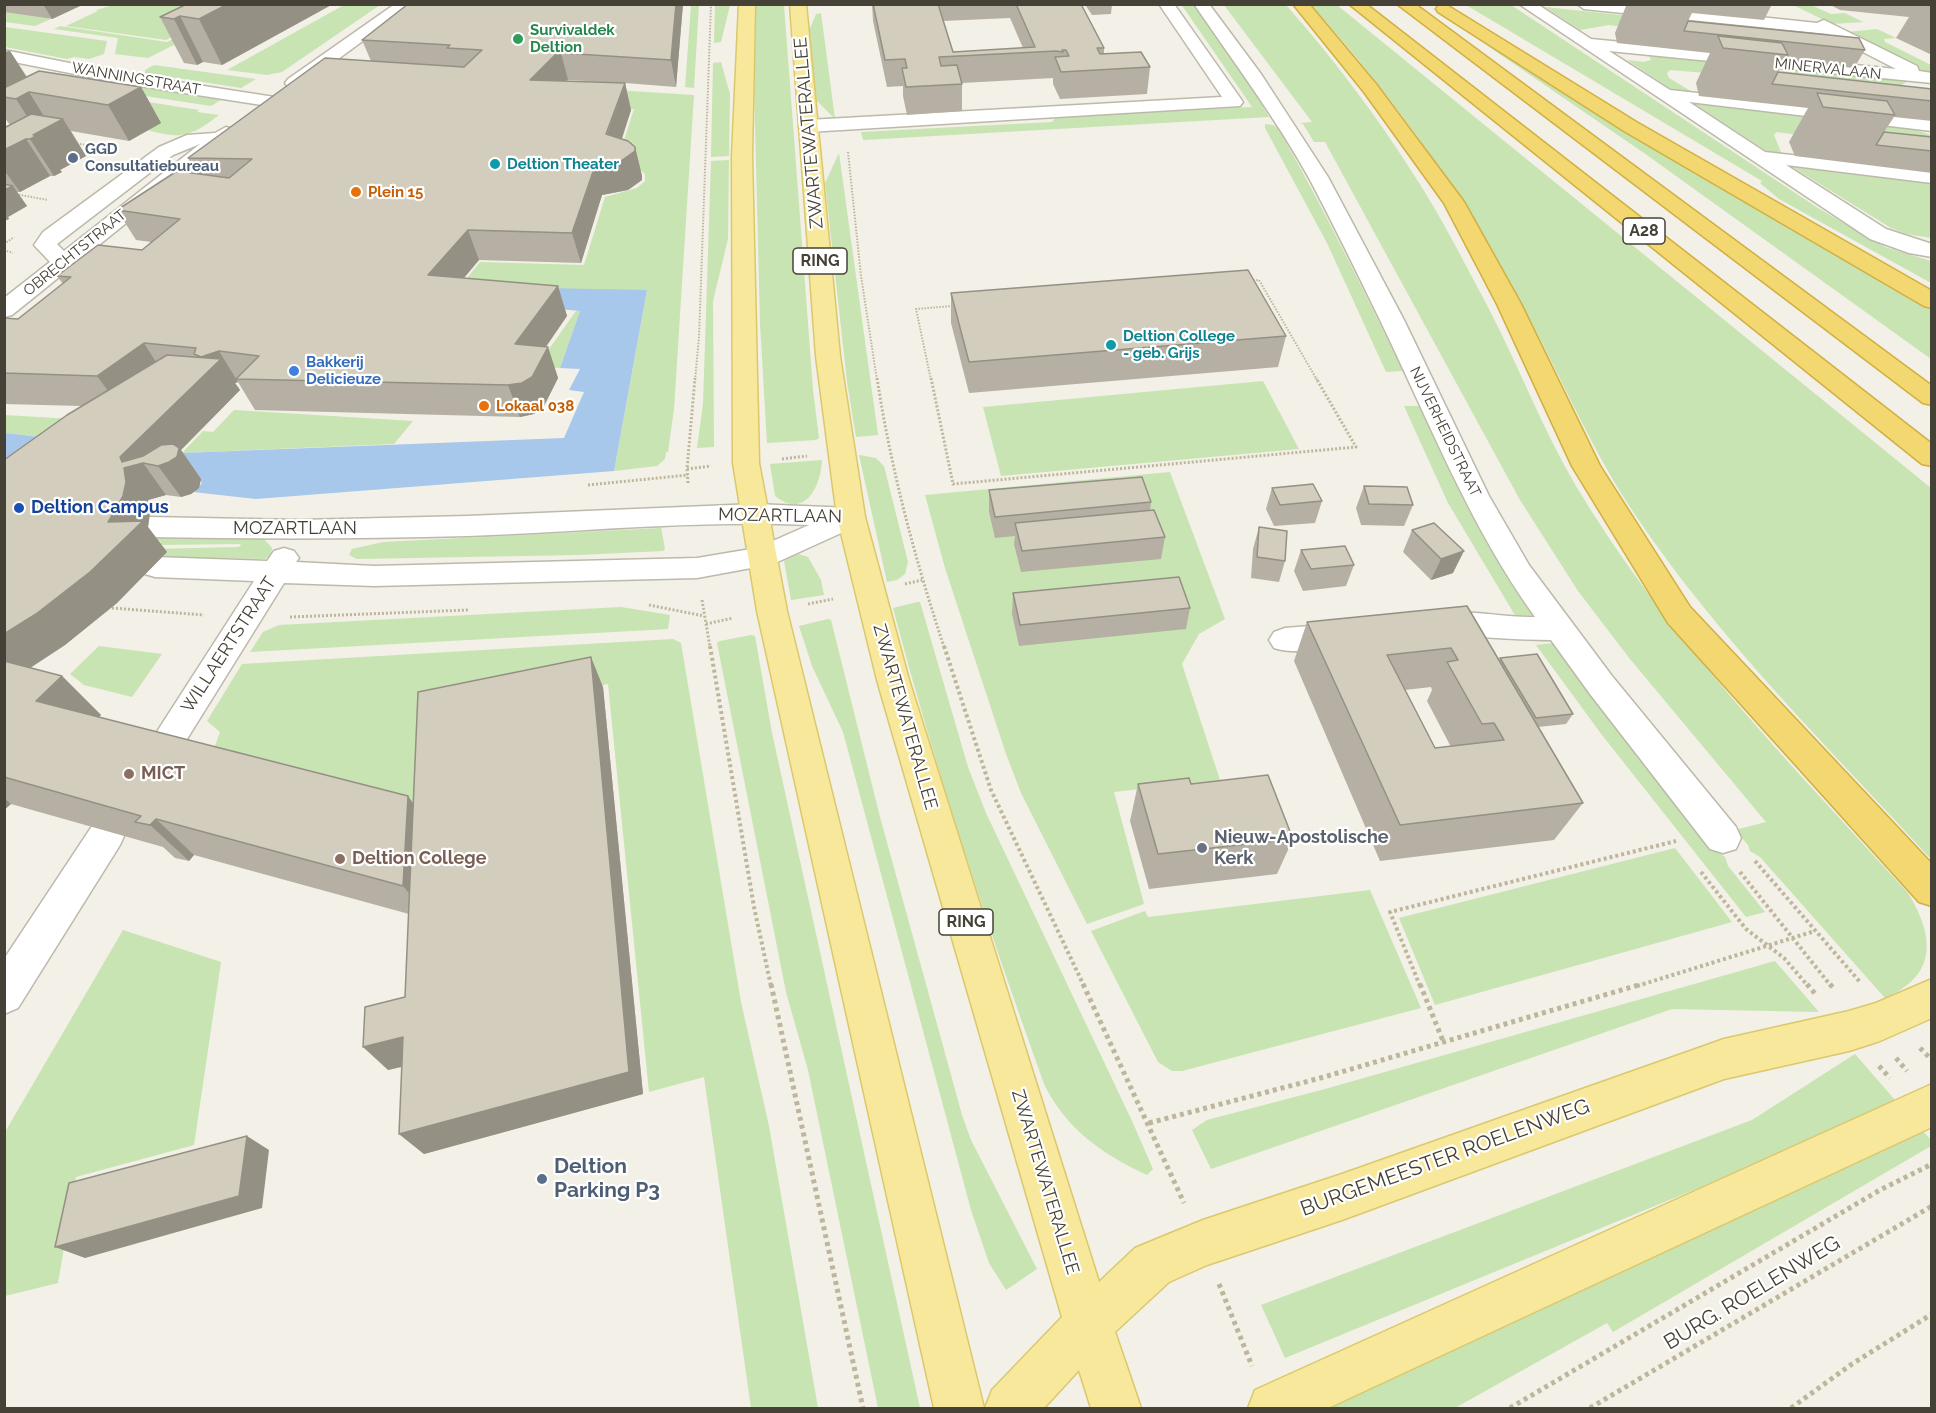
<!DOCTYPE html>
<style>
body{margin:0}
#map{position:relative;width:1936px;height:1413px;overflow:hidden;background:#f2f0e7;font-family:Raleway,sans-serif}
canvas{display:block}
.frame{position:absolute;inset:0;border:6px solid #454136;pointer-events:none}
</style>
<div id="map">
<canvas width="1936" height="1413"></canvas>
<div class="frame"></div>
</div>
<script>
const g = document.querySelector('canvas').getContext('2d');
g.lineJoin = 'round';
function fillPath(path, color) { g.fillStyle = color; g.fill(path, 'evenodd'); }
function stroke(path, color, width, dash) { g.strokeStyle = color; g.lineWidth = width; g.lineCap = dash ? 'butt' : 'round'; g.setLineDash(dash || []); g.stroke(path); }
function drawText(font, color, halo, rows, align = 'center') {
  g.font = font + ' Raleway,sans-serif'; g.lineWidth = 4.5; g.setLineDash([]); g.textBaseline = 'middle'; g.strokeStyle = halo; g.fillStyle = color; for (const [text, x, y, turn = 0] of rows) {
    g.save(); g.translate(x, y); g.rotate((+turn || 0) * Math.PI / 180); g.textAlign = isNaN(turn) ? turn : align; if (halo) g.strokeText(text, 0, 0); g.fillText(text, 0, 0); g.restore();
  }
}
fillPath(new Path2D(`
 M1181 4 1194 5 1245 75 1269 117 863 140 861 132 1052 122 1057 116 1252 107Z
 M114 5 231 4 235 5 166 40 66 26 98 11 96 10Z
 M240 5H253L148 58 115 54 118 38 54 29 60 26 167 42Z
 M344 5H380L282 72 267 75 227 70Z
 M691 5H699L694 88 685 87Z
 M715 5H730L721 42 714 43Z
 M752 5H784L813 390 819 438 816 440 767 443 760 324Z
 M1224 5H1286C1333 58 1376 115 1414 175 1442 218 1465 264 1489 309 1519 367 1543 430 1576 486 1666 637 1790 763 1908 893 1936 939 1936 976 1885 998L1760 857 1750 851 1748 845 1735 830 1766 822 1630 659 1578 591 1520 500 1325 142H1314L1303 124 1300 123 1312 122Z
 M1311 5H1337L1931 488V859C1830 749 1720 641 1636 516 1593 453 1563 381 1527 314 1468 202 1396 99 1311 5Z
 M1428 5 1547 79 1931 306V359L1644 153Z
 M1466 5H1511L1818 208 1885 247 1931 261V283L1779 199 1760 183 1762 181Z
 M1793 5H1811L1831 14 1845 13 1863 22 1832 24Z
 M1545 7 1772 31 1779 28 1814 29 1811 34H1672L1609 25 1580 30Z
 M5 12 51 19 35 26 5 22Z
 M821 13 835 119 816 100 809 31 816 14Z
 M5 27 107 41 104 54 89 59 74 57 67 59 5 47Z
 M1877 29 1896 38 1884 39 1885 42 1931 65V72L1925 73 1847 32Z
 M1649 55 1693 57 1710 63 1774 72 1811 69 1911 79 1896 89 1670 70 1667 73 1669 78 1699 96 1680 95 1627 60 1644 62 1651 60Z
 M721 62 730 94 729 156 711 157 713 63Z
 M154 65 256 79 241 88 145 73V70Z
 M126 85 221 100 211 106 112 91Z
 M599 89 694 95 674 409 668 452H666L665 459 657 466 614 471 647 290 450 299 480 262 584 265 605 197 637 188 645 181V174L639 169 617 162 634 109 581 108Z
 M103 95 199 110 197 112 219 115C207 124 196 133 181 135 158 138 107 115 82 107Z
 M1690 101 1899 124 1931 135V154L1777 132 1774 135 1783 157 1774 156Z
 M1265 124 1273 125 1278 128C1323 207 1363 289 1403 371L1386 372 1327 243 1265 128Z
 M839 153 878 435 856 437 847 382 825 183Z
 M729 160 728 239 713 301 714 447 697 448 703 404 711 161Z
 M1786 163 1931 180V238L1906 234 1891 228Z
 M576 311H580L560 368 537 366Z
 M1263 381 1299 449 1001 476 983 407Z
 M1404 406H1419L1465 503 1534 615 1516 617 1448 503Z
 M234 410 413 421 394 444 182 453 203 431 213 432Z
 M4 415 109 421 87 442 5 433Z
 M859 455 876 458 884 466 908 562 905 574 897 580 887 582Z
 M822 460C821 486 805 520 775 496L770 464Z
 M1170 472 1225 619 1199 634 1182 664 1220 780 1114 792 1144 904 1087 924 1021 793 1006 754 945 568 925 495Z
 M661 528 665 549 663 551 578 555 357 559 349 555 352 549 383 542Z
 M138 534 263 538 272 548 271 555 265 559 146 557 150 549 239 547 241 544 159 545 161 541 138 542Z
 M795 553 808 557 821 580 824 595 791 600 784 561 789 555Z
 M917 602H920L968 767 986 813 1132 1121 1153 1169 1147 1175C1102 1154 1066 1129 1044 1084 988 928 935 769 893 608Z
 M621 607 670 615 668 629 250 652 263 632 279 625Z
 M828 619 831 620 880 817 962 1115 971 1140 1037 1269 1006 1290 989 1263 971 1210 843 732 812 666 799 626Z
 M751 635 755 636 772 733 920 1408H878L808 1070 786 992 717 643 720 641Z
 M673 639 681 643 741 1002 769 1126 818 1408H751L704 1077 649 1092 608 684 432 721 427 812 212 754 220 732 207 721 242 664Z
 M1553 643 1630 744 1714 849 1725 857 1728 866 1765 912 1746 917 1602 735 1536 645Z
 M99 646 162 654 132 697 84 685 70 674Z
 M1675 848 1732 922 1435 1005 1399 918Z
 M1370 890 1421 1008 1182 1071H1172L1158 1062 1091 931 1145 911 1148 917Z
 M123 930 221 962 194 1145 76 1177 58 1283 5 1296V1132Z
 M1775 961 1819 1012 1672 1009 1211 1169 1192 1130 1207 1120 1325 1089Z
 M1855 1054 1895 1100 1701 1187 1285 1358 1261 1305 1752 1120Z
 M1921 1129 1931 1140V1146L1613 1332 1607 1323 1455 1408H1326Z`), '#c7e4b2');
fillPath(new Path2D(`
 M491 287 647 290 614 471 256 499 193 492 202 483 197 476 5 474V433L182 453 564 438 584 392 569 390 580 369 560 368 580 311 478 302Z`), '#a7c7eb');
const minor = new Path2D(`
 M395 4H413L300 87H288L285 83 288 79Z
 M1159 4H1174L1243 102 1240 106 808 132 801 130 799 126 801 122 808 120 1222 97Z
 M1194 4H1209L1261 74 1328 177 1404 320 1489 496 1529 565 1612 676 1736 827 1741 838 1736 849 1723 853 1710 849 1590 694 1551 640C1516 640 1485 637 1450 635 1440 634 1432 636 1422 633L1418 625 1422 617C1458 606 1498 618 1535 617 1469 525 1429 421 1380 320 1357 273 1334 225 1309 178 1275 117 1233 61 1194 4Z
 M1519 4H1537L1591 39 1896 69 1828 34 1584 9 1577 4H1636L1817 23 1824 20 1917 66 1919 71 1932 73V83L1609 51 1670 90 1932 119V131L1689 102 1765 152 1932 171V183L1786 165 1886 229 1932 244V257L1909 253 1870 239Z
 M4 50 120 73 268 96 274 97 277 101 274 105 268 106 120 83 4 60Z
 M226 127 233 129 235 133 233 137 12 315 4 317V298L50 262 34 245 43 232 159 147 187 135 215 133ZM200 144 64 251 57 244 173 155Z
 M755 504 851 508 861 510 865 517 861 524 773 564 697 578 374 586 284 583 169 768 157 772 145 768 140 758 254 581 155 577 145 574 140 567 145 560 155 557 267 561 274 551 284 548 294 551 299 558 296 562 374 566 697 558 757 548 809 525C695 520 581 532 468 536 361 539 255 539 149 537L139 534 135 527 139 520 149 517 300 520 468 516Z
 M1346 623 1357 626 1362 634 1357 642C1336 649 1295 655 1274 648L1269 640 1274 632 1285 628Z
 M107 819 120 823 125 834 120 845 18 1008 4 1014V959L94 823Z`);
const major = new Path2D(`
 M739 4H755L752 156 759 463 787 611 984 1408H934L757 611 733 463 732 156Z
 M790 4H806L840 356 865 517 909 680 1099 1282 1135 1248 1203 1220 1342 1174 1724 1039 1849 1011 1876 1003 1932 979V1018L1880 1041 1849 1051 1724 1079 1342 1220 1207 1265 1169 1282 1115 1332 1141 1408H1091L1079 1370 1044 1408H985L992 1390 1062 1317 877 680 837 517 816 356Z
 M1932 1084V1127L1328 1408H1248L1255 1390Z`);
const highway = new Path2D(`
 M1293 4H1309L1376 84 1464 202 1521 304 1600 466 1690 607 1932 864V906L1919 902 1668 623 1572 466 1497 304 1444 203 1364 92Z
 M1349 4H1366L1932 444V466L1922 464Z
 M1397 4H1415L1932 386V405L1923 403Z
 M1445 4 1638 123 1932 291V308L1924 306 1624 131 1438 12 1436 9 1438 6Z`);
stroke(minor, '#bdb9aa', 3);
stroke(major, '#dbc86c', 3);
stroke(highway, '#d2af41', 3);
stroke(new Path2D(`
 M74 143 117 150
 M848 152 861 276 877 380
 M4 192 48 200
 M4 244 14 237
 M4 250 13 253
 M695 380 699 337 711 4
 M931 380 916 309 1259 280 1317 380`), '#beb69c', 2, [1.5, 1.5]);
stroke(new Path2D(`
 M877 378C891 470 915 559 944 647
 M931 378 953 484 1356 447 1316 378
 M782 459 807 456
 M687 469 711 466
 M688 483 687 469 695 378
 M588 485 688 475
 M905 584 922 580
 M702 600 710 647
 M808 604 833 599
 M649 605 704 616
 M112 608 204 615
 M290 617 468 610
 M706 624 733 618`), '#beb69c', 3, [2, 2]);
stroke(new Path2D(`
 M710 646 754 907 771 986
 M944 646 991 790 1084 986
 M1755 861 1860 982
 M1701 872 1746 929 1784 958 1808 986
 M1740 872 1831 986
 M1420 986 1390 912 1676 841
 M1637 986 1815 931`), '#beb69c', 4, [3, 3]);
stroke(new Path2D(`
 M771 984 863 1408
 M1083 984 1184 1203
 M1420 984 1443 1041
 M1807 984 1816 995
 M1830 984 1835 990
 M1920 1048 1932 1060
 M1896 1058 1907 1071
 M1879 1066 1890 1078
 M1149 1123 1324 1077 1642 984
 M1219 1284 1252 1366
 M1510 1408 1880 1190 1932 1164
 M1590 1408 1932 1206
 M1791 1408 1852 1364 1932 1314`), '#beb69c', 5, [4, 4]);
fillPath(minor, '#fff');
fillPath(major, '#f7e89b');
fillPath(highway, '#f3d871');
fillPath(new Path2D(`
 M4 4H80V6L52 19 4 12Z
 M333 4 222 65 203 62 197 65 184 63 160 17Z
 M408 4H683L676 87 625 83 631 110 622 139 635 147 642 176V180L628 190 602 195 581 263 479 260 464 278 558 286 567 316 546 347H548L558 378 543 408 534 414 520 417 255 410 238 382 235 383 240 390 181 450 201 479 199 488 191 494 181 497 166 495 148 500 150 513 148 527 167 552 117 603 65 645 30 668 62 676 101 715 99 717 413 804 603 687 643 1094 424 1154 399 1134 402 1067 388 1070 405 997 409 914 194 855 189 861 175 858 163 847 11 804 4 810V460L82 406 4 404V318L18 319 63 284 57 276 142 250 151 242 136 240 117 210 197 174 188 158 371 61 362 40ZM568 80 604 82 565 81Z
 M872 4H1112L1111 14 1092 15 1086 6H1081L1104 48V54L1150 67 1147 94 1060 99 1053 84V78L962 83V111L907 115 903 96V86L887 87 873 21ZM1010 18 1023 48 953 52 943 21Z
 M1610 4H1772L1764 20 1692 13 1688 21 1865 50 1854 68 1785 61 1778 72 1932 89V121L1894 117 1884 132 1932 137V173L1795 156 1789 142 1808 108 1699 96 1696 83 1710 53 1617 43 1615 33 1626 6Z
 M1829 4H1932V55L1896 38 1909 17 1840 10Z
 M4 50 10 51 27 77 141 87 161 123 129 141 71 131 86 156 60 170 62 172 54 176H50L20 192H17L27 206 8 217 9 219 4 221V128L10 125 4 117Z
 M951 293 1286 336 1278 367 969 393 951 323Z
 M1364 486 1413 505 1404 526 1361 525 1356 508Z
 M1272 488 1322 501 1315 523 1274 526 1266 509Z
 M989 490 1151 502 1150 510 1165 537 1161 559 1021 572 1014 544 1015 536 995 538 989 512Z
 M1434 523 1453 573 1431 580 1403 552 1412 530Z
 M1259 527 1285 561 1279 582 1251 578 1253 549Z
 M1301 550 1354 565 1346 586 1303 591 1294 571Z
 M1013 593 1190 608 1186 629 1019 646 1012 614Z
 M1467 606 1499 661 1500 658 1573 714 1566 724 1538 727 1583 803 1554 840 1380 861 1294 661 1307 622ZM1431 687 1432 690 1427 701 1451 747 1435 748 1405 690Z
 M1138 784H1191L1293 839 1277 874 1149 889 1130 821Z`), '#b5b0a3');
fillPath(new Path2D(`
 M43 4H80V6L52 19Z
 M228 4H333L222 65 199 19Z
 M676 4H683L676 87 671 60Z
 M180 16 203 62 197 65 174 19Z
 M10 51 37 94 29 92 50 126 63 119 86 156 60 170 62 172 54 176 30 139 33 135 37 132 16 99 4 97V53Z
 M561 53 568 80 563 82 530 80 555 55Z
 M625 83 631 110 614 162 635 147 642 176V180L628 190 602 195 581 263 572 233Z
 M141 87 161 123 129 141 108 105Z
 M26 139 50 176 20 192 4 170V150Z
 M13 186 27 206 8 217 9 219 4 221V190Z
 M468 230 479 260 441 305 428 275Z
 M558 286 567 316 526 375 515 344Z
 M144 343 164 375 120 407 97 376Z
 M548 347 558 378 543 408 534 414 520 417 508 385Z
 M219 351 238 382 235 383 240 390 181 450 201 479 199 488 191 494 181 497 158 466 143 463 166 495 148 500 150 513 148 527 167 552 117 603 65 645 4 685V634L108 522 122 462 120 457 201 357Z
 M1464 551 1453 573 1431 580 1441 559Z
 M591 657 603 687 643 1094 424 1154 399 1134Z
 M62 676 101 715 76 739 36 701Z
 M408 796 434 833 431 920 403 886Z
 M4 798 11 804 4 810Z
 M156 819 194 855 189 861 150 825Z
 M403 1037 427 1060 388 1070 363 1047Z
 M247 1136 269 1150 262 1208 85 1258 55 1247Z`), '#949084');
const building = new Path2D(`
 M187 4H228L199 19 180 16 174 19 160 17Z
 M408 4H676L671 60 561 53 555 55 530 80 625 83 606 134 628 141 635 147V151L621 161 595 166 572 233 468 230 428 275 558 286 515 344 548 347 532 377 522 383 508 385 236 379 259 356 219 351 201 357 194 354 196 348 144 343 97 376 4 373V318L18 319 71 277 57 276 98 245 142 250 180 219 117 210 177 171 229 178 252 159 188 158 325 58 464 67 482 50 447 48 450 45 362 40Z
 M873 4H938L953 52 1035 47 1016 4H1081L1104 48H1097L1100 54 1141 52 1150 67 1061 72 1055 57 1069 56 1066 50H1062L1063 52 1056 51 939 57 941 66 957 65 962 84 906 87 902 68H907L905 59 885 60Z
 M1688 21 1859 38 1865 50 1684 31Z
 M1718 36 1782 43 1788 55 1723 48Z
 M39 71 141 87 108 105 29 92 16 99 4 97V88Z
 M1778 72 1932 89V101L1772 84Z
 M1817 93 1887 101 1895 115 1823 107Z
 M31 114 63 119 33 135H38L30 139H26L4 150V128Z
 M1884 132 1932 137V151L1876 145Z
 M4 184 13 186 4 190Z
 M1248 270 1286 336 969 362 951 293Z
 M167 355 221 359 120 457 122 462 143 456 161 445 173 444 179 448 177 457 169 462 158 466 143 463 124 468 126 482 123 496 108 522 143 521 90 572 36 614 4 634V460L67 415Z
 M1142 477 1151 502 995 517 989 490Z
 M1313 484 1322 501 1280 505 1272 488Z
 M1364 486 1407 487 1413 505 1369 504Z
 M1154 510 1165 537 1022 551 1015 523Z
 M1434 523 1464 551 1441 559 1412 530Z
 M1259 527 1287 531 1285 561 1257 557Z
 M1345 546 1354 565 1311 569 1301 550Z
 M1179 577 1190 608 1020 625 1013 593Z
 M1467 606 1583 803 1400 825 1307 622ZM1451 648 1458 660 1447 662 1482 724 1494 723 1504 740 1435 748 1387 655Z
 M1537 654 1573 714 1536 718 1500 658Z
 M591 657 629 1072 399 1134 403 1037 363 1047 365 1007 405 997 418 692Z
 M4 661 62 676 36 701 408 796 403 886 156 819 150 825 135 822 141 816 4 777Z
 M1268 775 1293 839 1158 854 1138 784 1189 778 1191 784Z
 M247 1136 239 1196 55 1247 69 1183Z`);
fillPath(building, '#d3cdbd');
stroke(building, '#949084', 1.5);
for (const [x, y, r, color] of [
 [518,39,6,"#2e9e5b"],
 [73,158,6,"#5c6f8a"],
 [495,164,6,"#0f9aa8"],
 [356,192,6,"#e8710a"],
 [1111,345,6,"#0f9aa8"],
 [294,371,6,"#3f7fe0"],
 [484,406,6,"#e8710a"],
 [19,508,6,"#1a4fb4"],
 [129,774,6,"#8d6e63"],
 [1202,848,6,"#6b7280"],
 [340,859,6,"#8d6e63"],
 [542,1179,6,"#5c6f8a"]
]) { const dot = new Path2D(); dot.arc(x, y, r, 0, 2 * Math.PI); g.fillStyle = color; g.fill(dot); stroke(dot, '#fff', 2); }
drawText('bold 15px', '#27864d', '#fff', [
 ["Survivaldek",530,30],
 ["Deltion",530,47]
], 'left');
drawText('15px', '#454136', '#fff', [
 ["MINERVALAAN",1828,69,6],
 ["WANNINGSTRAAT",136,79,10],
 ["OBRECHTSTRAAT",75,253,-39],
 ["NIJVERHEIDSTRAAT",1445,432,64]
]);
drawText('bold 15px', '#4e5e75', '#fff', [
 ["GGD",85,149],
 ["Consultatiebureau",85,166]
], 'left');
drawText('bold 15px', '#0d838f', '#fff', [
 ["Deltion Theater",507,164],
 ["Deltion College",1123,336],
 ["- geb. Grijs",1123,353]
], 'left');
drawText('bold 15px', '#c56008', '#fff', [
 ["Plein 15",368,192],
 ["Lokaal 038",496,406]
], 'left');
drawText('bold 15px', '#366cbe', '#fff', [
 ["Bakkerij",306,362],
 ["Delicieuze",306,379]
], 'left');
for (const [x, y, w] of [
 [1644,231,42],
 [820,261,54],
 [966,922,54]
]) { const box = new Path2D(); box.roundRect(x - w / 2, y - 13, w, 26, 4.5); g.fillStyle = '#fff'; g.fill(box); stroke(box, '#454136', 1.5); }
drawText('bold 16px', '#454136', null, [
 ["A28",1644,231],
 ["RING",820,261],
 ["RING",966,922]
]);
drawText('18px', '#454136', '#fff', [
 ["ZWARTEWATERALLEE",809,133,-95],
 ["MOZARTLAAN",780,516,1],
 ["MOZARTLAAN",295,529],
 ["WILLAERTSTRAAT",229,645,-57],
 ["ZWARTEWATERALLEE",905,717,74],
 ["ZWARTEWATERALLEE",1045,1182,73]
]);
drawText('bold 18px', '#164399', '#fff', [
 ["Deltion Campus",31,508]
], 'left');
drawText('bold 18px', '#785e54', '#fff', [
 ["MICT",141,774],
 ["Deltion College",352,859]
], 'left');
drawText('bold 18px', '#5b616d', '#fff', [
 ["Nieuw-Apostolische",1214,838],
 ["Kerk",1214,859]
], 'left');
drawText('21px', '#454136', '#fff', [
 ["BURGEMEESTER ROELENWEG",1445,1158,-20],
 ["BURG. ROELENWEG",1752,1293,-31]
]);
drawText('bold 21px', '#4e5e75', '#fff', [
 ["Deltion",554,1167],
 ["Parking P3",554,1191]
], 'left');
</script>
